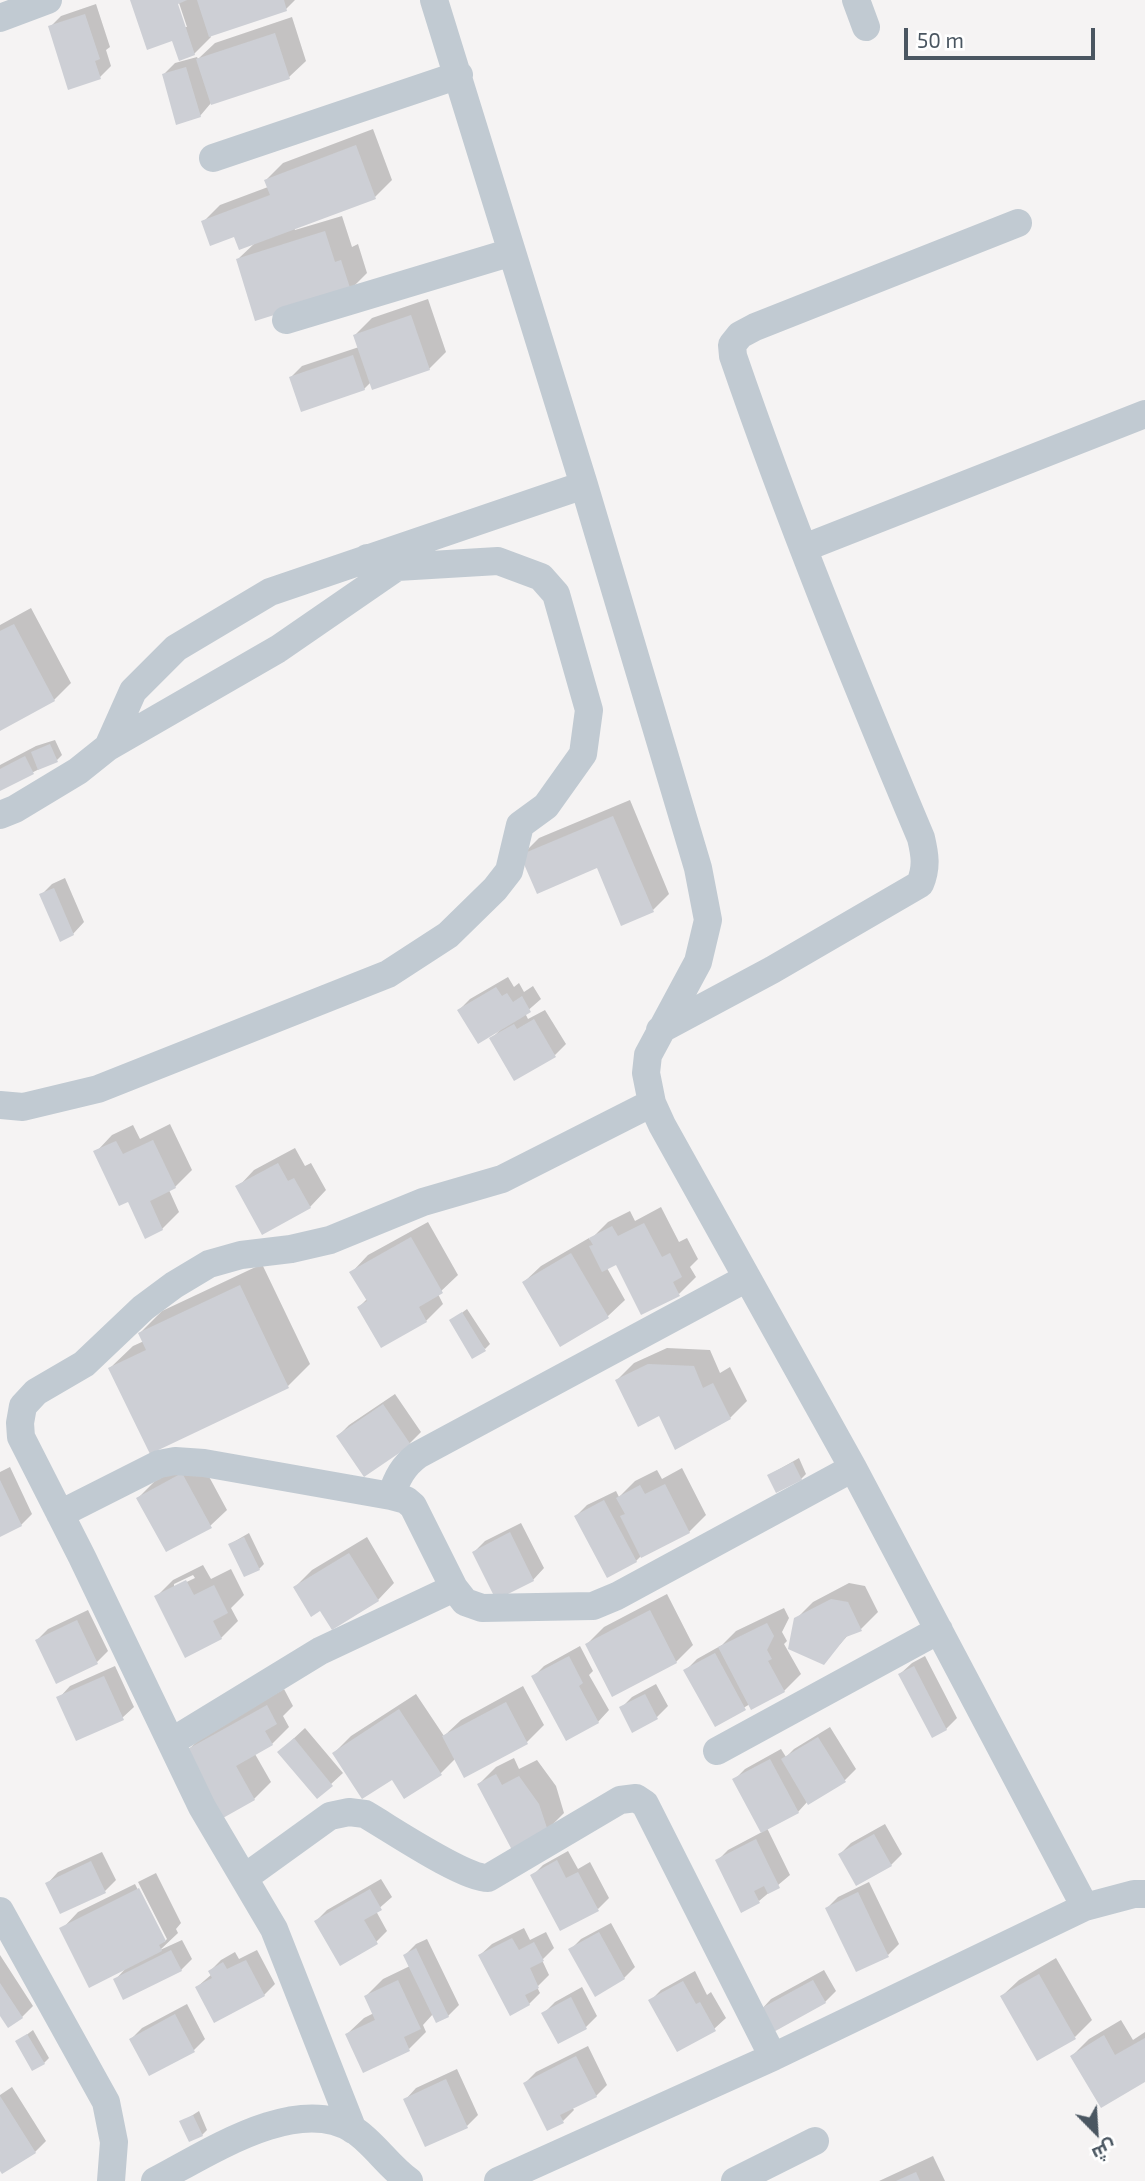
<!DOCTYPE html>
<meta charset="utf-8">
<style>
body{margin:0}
#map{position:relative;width:1145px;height:2181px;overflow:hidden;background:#f5f3f3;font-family:"Exo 2",Cairo,sans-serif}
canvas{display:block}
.north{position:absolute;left:1061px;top:2097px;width:70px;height:70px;-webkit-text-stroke:5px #fff;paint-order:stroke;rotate:156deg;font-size:19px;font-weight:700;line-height:28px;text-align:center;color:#4a5661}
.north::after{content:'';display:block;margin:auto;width:24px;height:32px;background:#4a5661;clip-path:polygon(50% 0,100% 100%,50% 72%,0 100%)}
.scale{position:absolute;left:904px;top:28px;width:191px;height:32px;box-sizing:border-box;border:4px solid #4a5661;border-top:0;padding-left:9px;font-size:21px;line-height:24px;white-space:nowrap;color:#4a5661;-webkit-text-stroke:5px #fff;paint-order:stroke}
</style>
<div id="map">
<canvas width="1145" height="2181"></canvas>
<div class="north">ش</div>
<div class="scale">50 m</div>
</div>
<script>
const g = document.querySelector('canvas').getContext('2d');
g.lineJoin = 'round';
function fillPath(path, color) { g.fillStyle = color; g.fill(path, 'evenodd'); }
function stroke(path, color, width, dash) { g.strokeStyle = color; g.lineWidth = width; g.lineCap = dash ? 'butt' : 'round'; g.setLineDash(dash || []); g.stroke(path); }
fillPath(new Path2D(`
 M132 0H174L183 27H187L178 0H295L286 9 210 35 211 37 194 54Z
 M96 4 110 47 106 50 111 66 100 77 50 27 61 16Z
 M292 17 306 61 289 77 211 103 200 116 164 74 175 63 197 57 198 59 215 43Z
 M373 129 392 180 375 197 294 227 295 230 342 216 352 247 358 244 367 273 350 290 238 259 256 242 203 222 220 205 268 187 266 180 283 163Z
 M428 299 446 352 429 369 371 382 364 389 291 377 302 366 359 347 355 335 372 318Z
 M31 608 71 683 54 700 0 729V625Z
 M55 740 62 755 57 760 0 789V765L36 746Z
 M630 800 669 894 653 910 598 866 522 855 539 838Z
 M65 878 84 922 73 934 41 895 52 884Z
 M508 977 514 987 519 983 524 992 533 986 541 999 525 1013 528 1019 545 1010 566 1044 555 1055 491 1039 501 1029 459 1010 470 999Z
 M170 1124 192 1170 175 1187 169 1190 179 1212 162 1229 129 1200 96 1152 112 1135 133 1125 140 1139Z
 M295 1148 305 1166 311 1163 326 1190 310 1207 238 1187 254 1170Z
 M661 1207 679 1242 687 1238 698 1259 690 1267 696 1277 679 1294 617 1263 607 1268 625 1300 608 1316 560 1344 524 1282 541 1266 589 1238 590 1240 608 1222 630 1211 635 1221Z
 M428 1222 458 1275 438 1294 443 1304 426 1321 359 1307 367 1299 352 1272 368 1255Z
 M262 1264 310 1364 288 1386 110 1368 133 1346 144 1341 140 1333 162 1311Z
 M467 1309 490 1344 485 1349 451 1321Z
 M667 1348 710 1350 720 1373 730 1367 747 1401 730 1418 660 1414 617 1380 634 1363Z
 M395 1394 421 1432 410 1443 364 1475 338 1436 349 1425Z
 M199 1458 227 1510 210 1526 138 1498 155 1481Z
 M799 1458 806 1474 801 1479 769 1475Z
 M10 1467 32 1514 21 1525 0 1535V1472Z
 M682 1468 706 1515 689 1532 642 1555 636 1561 576 1516 587 1505 616 1491 619 1497 635 1481 657 1470 662 1479Z
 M521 1523 544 1568 533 1580 497 1598 474 1552 485 1541Z
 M249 1533 264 1564 259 1569 230 1544Z
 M367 1537 394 1583 378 1600 321 1609 295 1587 312 1570Z
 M203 1565 211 1579 231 1569 244 1595 231 1608 238 1621 221 1638 156 1597 173 1580ZM193 1575 195 1578 174 1588V1584Z
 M849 1583 865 1586 878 1612 861 1629 850 1633 823 1663 796 1619 813 1602Z
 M667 1594 693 1645 676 1662 587 1644 604 1627Z
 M784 1608 789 1618 782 1632 787 1641 784 1644 801 1674 784 1691 750 1704 715 1725 686 1670 697 1659 722 1645 736 1631Z
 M88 1610 108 1651 97 1662 37 1640 48 1629Z
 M580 1646 593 1671 589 1675 609 1710 598 1722 533 1677 544 1666Z
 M925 1656 957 1718 946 1729 900 1674 912 1663Z
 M115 1666 134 1707 122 1718 59 1698 70 1686Z
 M656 1684 668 1706 657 1717 633 1730 621 1708 632 1697Z
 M523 1686 544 1725 527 1742 465 1776 456 1758 440 1774 392 1778 334 1753 351 1736 416 1694 444 1736 461 1720Z
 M284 1689 293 1706 283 1716 289 1727 272 1744 255 1754 271 1782 254 1799 188 1750 205 1734Z
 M830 1727 856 1769 845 1780 808 1801 798 1812 767 1828 790 1875 759 1901 717 1861 728 1850 762 1832 734 1780 745 1769 781 1749 786 1757 794 1749Z
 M305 1728 343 1773 317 1797 291 1741Z
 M514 1758 519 1769 537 1760 556 1786 564 1813 547 1830 479 1784 496 1767Z
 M885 1824 902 1854 891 1865 840 1854 851 1843Z
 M568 1851 578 1869 590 1862 609 1898 598 1909 532 1876 543 1865Z
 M102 1852 116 1880 105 1891 47 1884 58 1872Z
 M156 1873 181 1923 176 1929 178 1933 160 1950 182 1940 192 1959 181 1970 115 1980 126 1968 62 1929 78 1912 135 1884 164 1942 167 1939 138 1882Z
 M381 1879 392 1897 376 1911 387 1931 376 1942 316 1921 327 1910Z
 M869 1882 899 1944 888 1955 827 1908 838 1897Z
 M611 1923 635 1967 624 1978 570 1950 581 1939Z
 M524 1928 530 1940 546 1932 554 1948 542 1960 549 1975 537 1987 540 1993 529 2004 480 1955 492 1944Z
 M427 1939 459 2005 448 2016 433 2014 423 2025 426 2032 409 2049 364 2071 347 2034 364 2018 374 2013 366 1996 383 1979 410 1966 405 1955 416 1944Z
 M257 1950 275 1984 264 1995 197 1987 212 1974 210 1971 221 1960 235 1952 239 1959Z
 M0 1955 33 2006 22 2017 0 2013Z
 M1056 1958 1092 2020 1075 2037 1002 1996 1019 1980Z
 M824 1970 836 1991 825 2002 760 2011 771 1999Z
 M695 1971 707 1995 711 1992 726 2018 714 2029 650 2001 661 1990Z
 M582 1987 597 2016 586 2027 559 2042 544 2013 555 2002Z
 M187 2004 205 2039 194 2050 150 2074 131 2039 142 2028Z
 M1121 2020 1133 2040 1145 2032V2080L1072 2056 1089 2039Z
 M33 2030 49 2058 44 2063 17 2042Z
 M588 2046 607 2085 596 2096 572 2107 574 2110 563 2121 525 2083 536 2072Z
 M457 2069 478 2115 467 2126 405 2100 416 2088Z
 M12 2087 46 2141 35 2152 0 2168V2095Z
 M199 2111 207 2130 202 2135 182 2122Z
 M933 2156 945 2181H879Z`), '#0003');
fillPath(new Path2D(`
 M130 0H187L178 4 195 55 179 61 172 41 147 50Z
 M197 0H284L287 11 209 37Z
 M85 14 100 59 95 61 101 79 68 90 48 26Z
 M275 33 290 79 211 105 196 59Z
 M186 67 201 117 176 125 162 74Z
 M356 145 376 199 239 250 234 237 210 246 201 221 270 195 264 180Z
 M325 231 335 262 341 260 351 291 255 321 236 259Z
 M411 315 430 370 372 390 353 335Z
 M353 355 365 390 301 412 289 377Z
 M14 624 55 701 0 731V631Z
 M50 744 58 762 38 770 31 752Z
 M25 756 34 774 0 791V769Z
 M613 816 654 912 621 926 597 868 537 894 520 855Z
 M54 888 74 935 60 942 39 894Z
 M496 987 502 996 507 993 513 1002 522 996 531 1012 478 1044 457 1010Z
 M534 1019 556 1057 514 1081 489 1038 514 1024 517 1029Z
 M153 1140 176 1188 150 1201 163 1230 145 1239 128 1202 119 1206 93 1151 116 1141 123 1154Z
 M278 1163 288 1181 294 1178 311 1208 262 1235 235 1186Z
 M644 1223 662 1257 670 1253 682 1277 673 1282 680 1296 641 1315 616 1265 602 1272 589 1246 593 1245 589 1238 612 1226 618 1236Z
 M411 1237 443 1293 419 1307 427 1322 381 1348 357 1307 367 1301 349 1272Z
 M571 1253 609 1318 560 1347 522 1282Z
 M240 1285 289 1388 150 1454 108 1368 146 1350 138 1333Z
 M462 1312 486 1351 472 1359 449 1320Z
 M648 1364 694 1366 703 1388 713 1383 731 1419 675 1450 659 1416 638 1427 615 1380Z
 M383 1404 411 1445 364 1477 336 1436Z
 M793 1462 802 1480 776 1493 767 1475Z
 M182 1473 212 1528 166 1552 136 1498Z
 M0 1480 22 1526 0 1537Z
 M665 1484 690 1533 641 1558 620 1516 625 1514 616 1498 640 1485 645 1494Z
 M604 1500 637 1562 607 1578 574 1516Z
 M510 1532 534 1581 496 1600 472 1552Z
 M244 1537 260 1570 244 1577 228 1544Z
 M349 1553 379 1601 332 1630 320 1611 311 1617 293 1587Z
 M186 1580 194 1595 214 1585 228 1613 213 1621 222 1639 185 1658 154 1596Z
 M831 1599 848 1602 862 1631 846 1637 824 1665 788 1649 794 1618Z
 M650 1610 677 1663 612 1697 585 1644Z
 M77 1620 98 1664 56 1684 35 1640Z
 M767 1623 774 1636 767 1650 772 1659 768 1661 785 1692 751 1710 718 1647Z
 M715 1653 746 1710 715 1727 683 1670Z
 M569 1656 583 1683 579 1686 599 1723 566 1741 531 1676Z
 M914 1666 947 1730 932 1738 898 1674Z
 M104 1676 124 1720 76 1741 56 1697Z
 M645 1694 658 1719 632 1733 619 1707Z
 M506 1702 528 1744 464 1778 442 1736Z
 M267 1705 277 1724 265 1731 273 1745 236 1766 255 1800 223 1818 186 1750Z
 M399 1709 442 1775 404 1799 392 1780 362 1799 332 1753Z
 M818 1737 846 1782 808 1805 781 1759Z
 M294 1738 333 1786 317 1799 277 1752Z
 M770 1759 799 1813 761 1833 732 1779Z
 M496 1774 502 1785 519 1776 539 1804 548 1831 512 1850 477 1784Z
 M874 1834 892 1866 856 1886 838 1854Z
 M756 1839 780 1888 768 1894 764 1886 754 1891 760 1903 741 1913 715 1860Z
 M557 1860 566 1878 578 1872 599 1911 560 1931 530 1875Z
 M91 1861 106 1893 60 1914 45 1883Z
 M139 1888 166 1941 159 1945 162 1951 89 1988 59 1928Z
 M370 1889 382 1910 364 1920 378 1944 340 1966 314 1921Z
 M858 1892 889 1957 856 1972 825 1908Z
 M599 1932 625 1979 595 1997 568 1949Z
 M512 1938 519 1950 534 1942 544 1961 530 1968 539 1988 525 1995 530 2005 510 2016 478 1955Z
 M416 1948 449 2017 436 2023 403 1955Z
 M171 1950 182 1971 123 2000 113 1979Z
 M246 1960 265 1996 214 2023 195 1987 212 1978 208 1971 223 1962 227 1969Z
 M1039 1974 1076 2039 1037 2061 1000 1996Z
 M398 1980 421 2029 404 2037 410 2051 363 2073 345 2034 375 2020 364 1996Z
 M813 1980 826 2003 770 2034 758 2010Z
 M683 1981 696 2004 700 2002 716 2031 677 2052 648 2000Z
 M0 1983 23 2018 8 2028 0 2016Z
 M571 1997 587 2029 558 2044 541 2013Z
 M175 2014 195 2052 149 2076 129 2039Z
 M27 2034 45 2064 32 2071 15 2041Z
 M1104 2035 1115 2055 1145 2038V2082L1101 2108 1070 2056Z
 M576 2056 597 2097 560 2115 564 2123 547 2131 523 2083Z
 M446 2079 468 2128 425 2147 403 2099Z
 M0 2096 36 2153 2 2174 0 2171Z
 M193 2115 203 2136 189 2142 179 2121Z
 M916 2172 920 2181H896Z`), '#cdcfd5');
stroke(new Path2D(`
 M434 0 584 485 698 868 708 920 698 962 648 1055 646 1073 652 1103 662 1125 853 1468 1085 1907
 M856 0 866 27
 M0 18 48 0
 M213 158 459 75
 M286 320 512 252
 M804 548 1145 414
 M108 747 278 649 397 567
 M0 815 15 809 78 771 108 747 133 691 176 648 270 592 584 485
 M660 1030 772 970 920 884C927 867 925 855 921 838 854 679 789 519 733 356L732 345 740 335 755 327 1018 223
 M0 1105 23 1107 98 1089 388 974 448 935 495 889 509 871 520 825 546 806 583 754 589 710 556 594 541 577 498 561 397 567 367 558
 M391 1496C397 1478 403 1466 418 1455L747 1278
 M60 1514 159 1464 175 1461 204 1463 391 1496 406 1500 413 1506 454 1588 465 1602 482 1608 593 1606 617 1596 853 1468
 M171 1742 320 1651 454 1588
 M717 1751 939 1630
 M244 1878 330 1816 349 1812 365 1814C391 1829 463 1878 488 1878L620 1800 636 1798 645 1804 773 2057
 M0 1911 106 2102 114 2142 111 2181
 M353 2130 274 1929 202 1807 82 1557 21 1437 20 1423 23 1406 36 1392 84 1364 143 1308 174 1285 209 1264 241 1255 291 1249 330 1240 423 1202 502 1179 652 1103
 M155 2181C207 2154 297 2093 354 2130 373 2142 389 2167 409 2181
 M498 2181 773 2057 1085 1907 1134 1894H1145
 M735 2181 815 2141`), '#c1cad2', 28);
</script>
